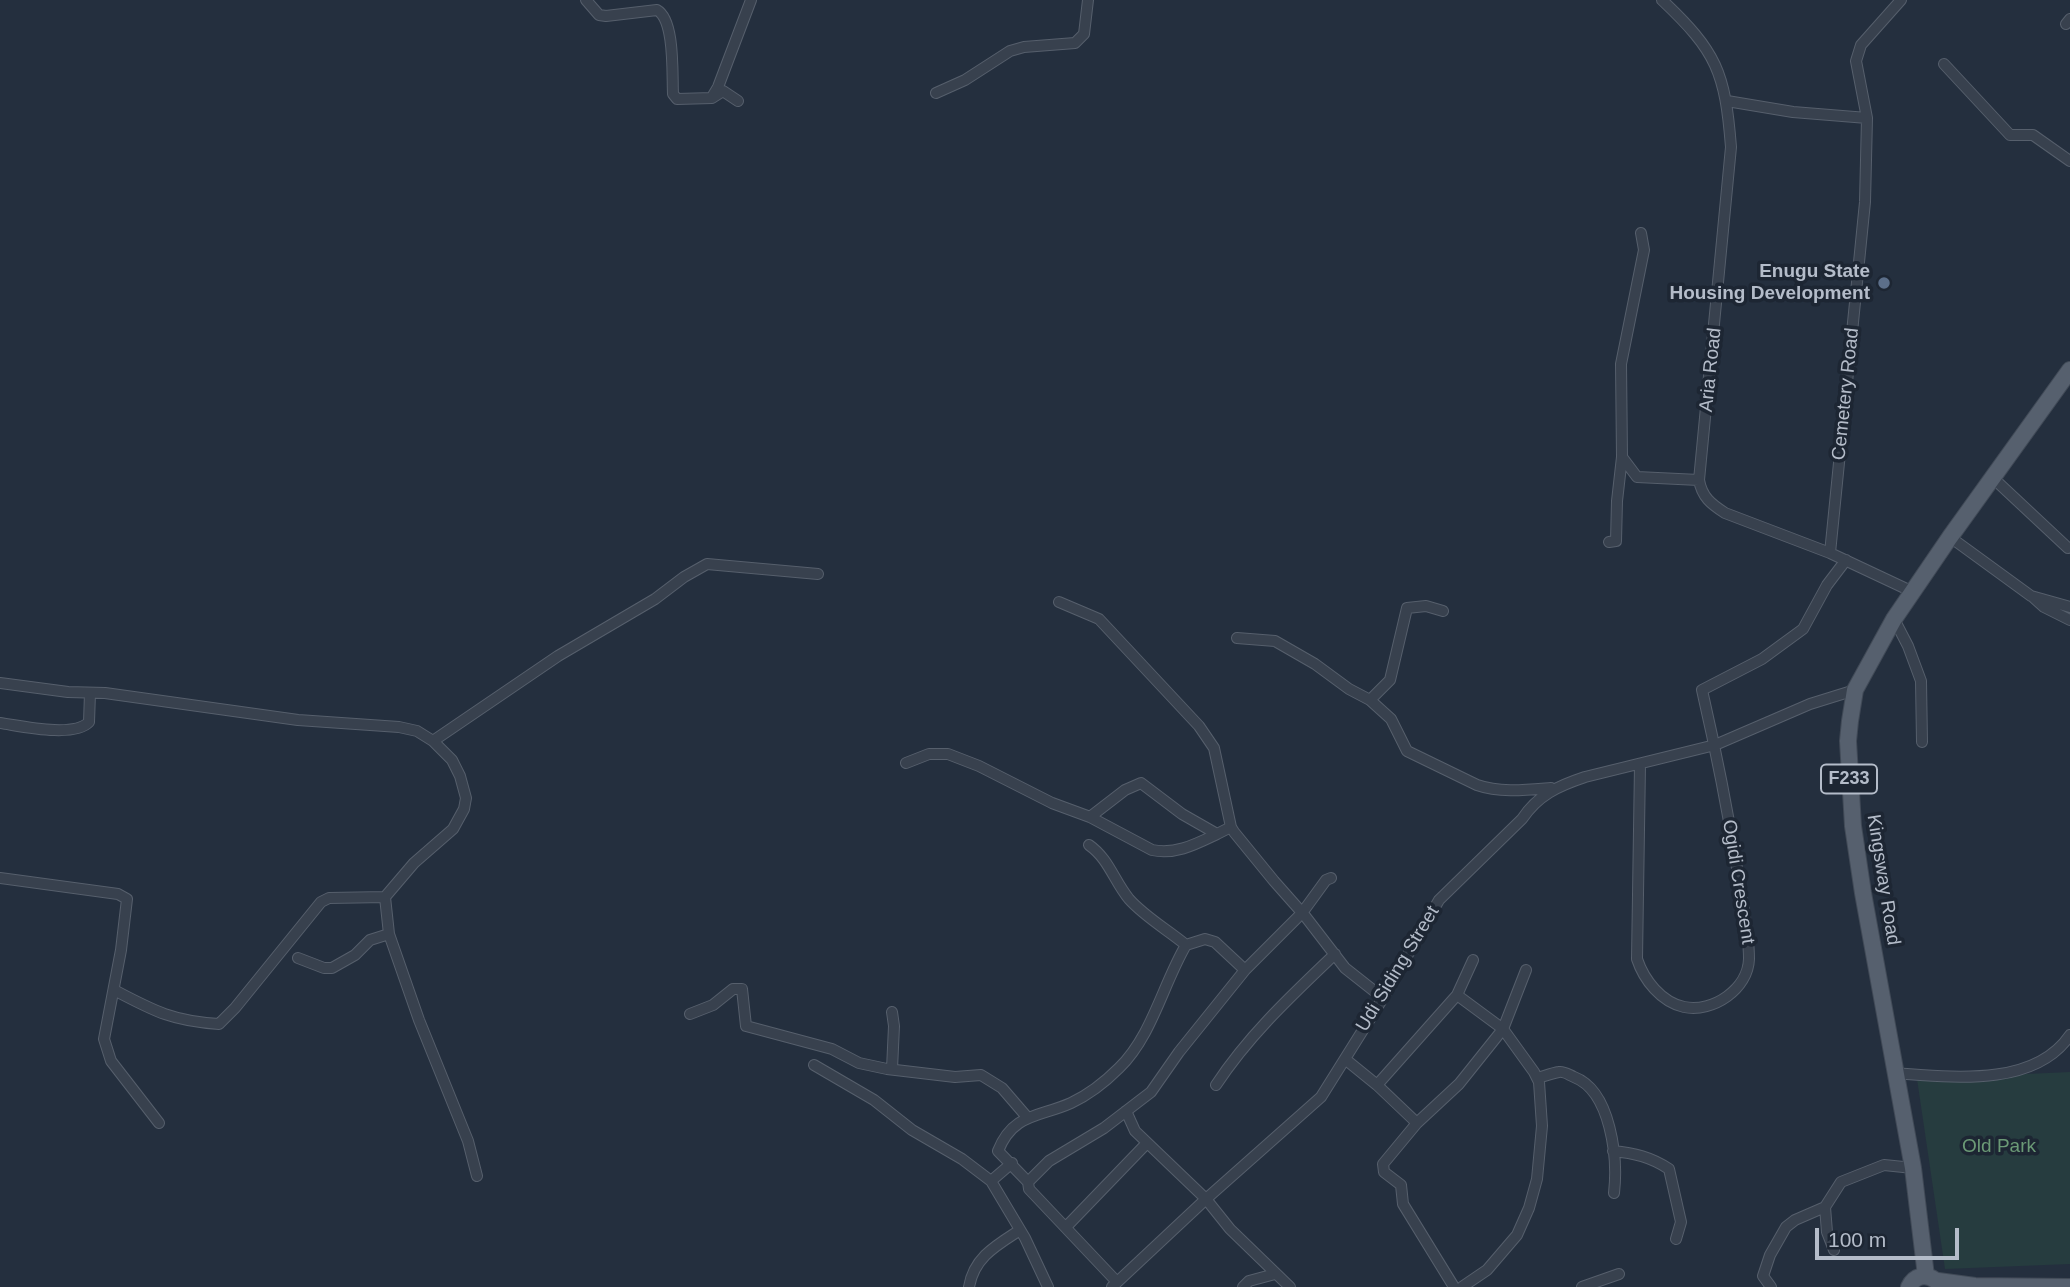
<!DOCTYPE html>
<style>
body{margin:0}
#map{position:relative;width:2070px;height:1287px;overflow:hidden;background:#242f3e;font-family:Arial,sans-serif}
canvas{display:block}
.scale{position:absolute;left:1815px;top:1228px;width:144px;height:32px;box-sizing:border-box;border:4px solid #b4bcc9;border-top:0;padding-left:9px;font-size:21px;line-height:24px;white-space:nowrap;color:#b4bcc9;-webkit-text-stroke:5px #1d2633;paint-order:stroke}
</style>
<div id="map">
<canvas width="2070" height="1287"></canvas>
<div class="scale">100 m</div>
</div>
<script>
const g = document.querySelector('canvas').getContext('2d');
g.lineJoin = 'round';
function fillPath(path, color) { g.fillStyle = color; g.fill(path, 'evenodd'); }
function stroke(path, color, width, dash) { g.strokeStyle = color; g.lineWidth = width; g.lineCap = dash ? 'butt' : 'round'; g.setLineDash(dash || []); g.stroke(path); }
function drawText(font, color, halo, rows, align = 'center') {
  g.font = font + ' Arial,sans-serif'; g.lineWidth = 7; g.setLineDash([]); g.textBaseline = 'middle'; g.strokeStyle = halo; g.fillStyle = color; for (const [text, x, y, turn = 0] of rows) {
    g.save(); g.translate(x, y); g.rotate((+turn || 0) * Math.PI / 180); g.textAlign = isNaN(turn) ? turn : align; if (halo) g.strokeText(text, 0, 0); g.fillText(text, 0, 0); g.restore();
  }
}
fillPath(new Path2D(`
 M2070 1072V1264L1945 1269 1917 1079Z`), '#263c3f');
const street = new Path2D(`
 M586 0 599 15 606 16 657 10C675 20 672 74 673 94L677 99 712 98 723 91 738 101
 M1662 0C1717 52 1725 72 1731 147L1699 480C1702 497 1711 504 1725 513L1830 553 1913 592
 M2066 24 2070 19
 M1944 64 2010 135H2033L2070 161
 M936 93 965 80 1010 51 1024 47 1075 43 1084 34 1088 0
 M712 97 718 87 751 0
 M1727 101 1793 112 1867 118
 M1641 233 1644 250 1621 364 1622 457 1637 477 1699 480
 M1992 477 2068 548
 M1950 537 2031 596 2070 607
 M1609 542 1616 541 1617 501 1622 457
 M1830 553 1865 202 1867 118 1856 61 1861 45 1901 0
 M2034 598 2044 607 2070 620
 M1059 602 1099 619 1199 726 1214 748 1231 827 1234 832 1274 881 1305 916 1345 968 1383 998
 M1894 619 1908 646 1921 681 1922 742
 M1237 638 1275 641 1315 664 1349 689 1370 700 1391 719 1407 751 1477 785C1500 793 1526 790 1551 788
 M0 683 68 692 105 693 298 720 399 727 417 731 433 741 452 760 460 776 466 798 464 809 453 829 414 863 385 897 389 934 419 1020 468 1141 477 1176
 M1370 700 1390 680 1407 608 1426 606 1443 611
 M0 723C21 726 74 738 89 722L90 693
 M433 741 558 656 655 599 684 577 707 564 818 574
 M906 763 929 754H948L979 766 1052 803 1090 817 1152 850C1176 855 1196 844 1217 834
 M1640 765 1637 959C1644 980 1661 1002 1684 1007 1713 1013 1748 989 1749 959 1749 931 1742 902 1738 874 1728 812 1716 751 1702 690L1762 659 1803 629 1827 585 1846 560
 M1090 817 1125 790 1141 783 1182 814 1217 834 1231 827
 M1089 845C1109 859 1114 881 1129 899 1145 917 1168 930 1186 945L1205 939 1215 942 1245 970
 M0 878 118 894 127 899 121 950 104 1039 111 1061 159 1123
 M298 958 324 968H332L355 955 370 940 389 934
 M114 990C154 1011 172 1021 219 1024L235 1008 321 902 329 898 385 897
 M1457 995 1503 1029 1534 1072 1539 1082 1542 1126 1537 1179 1529 1208 1517 1235 1487 1270 1462 1287
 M690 1014 713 1005 733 989H742L746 1026 832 1049 859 1063 887 1069 955 1077 981 1075 1002 1088 1027 1117
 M1345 1059 1377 1085 1417 1123
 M814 1065 874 1100 912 1130 962 1159 991 1181 1025 1238 1048 1287
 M892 1069 894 1026 892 1012
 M1894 1073C1950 1077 2034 1088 2070 1035
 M1538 1078C1545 1076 1552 1073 1559 1072 1564 1071 1569 1075 1574 1077 1611 1091 1618 1158 1614 1193
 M1216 1085C1249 1035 1291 996 1335 954
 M1377 1085 1457 995 1473 960
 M1126 1111 1135 1131 1206 1199 1230 1229 1290 1287
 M1613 1151C1634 1153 1651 1157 1669 1169L1681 1222 1676 1239
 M991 1181 1012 1163
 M1028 1182 1049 1161 1104 1128 1151 1092 1179 1052 1245 970 1302 913 1326 880 1331 878
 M1825 1207 1827 1232 1834 1250
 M1066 1227 1147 1143
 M1117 1282 1029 1189 1028 1182 998 1151C1013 1113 1040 1117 1071 1103 1088 1095 1106 1081 1119 1068 1152 1036 1163 984 1186 945
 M969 1287C974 1257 997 1245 1020 1230
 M1112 1287 1206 1199 1321 1097 1383 998 1439 900 1522 819C1538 795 1558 786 1585 777L1715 745 1810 704 1855 690
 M1243 1287 1249 1281 1275 1274
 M1454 1287 1403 1204 1401 1185 1384 1172 1383 1164 1417 1123 1459 1084 1503 1029 1526 970
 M1582 1287 1619 1274
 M1771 1287 1763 1276 1770 1255 1786 1227 1795 1220 1825 1207 1841 1182 1884 1165 1913 1168`);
const primary = new Path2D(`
 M1926 1276 1913 1168 1863 893 1853 826 1848 741 1850 721 1855 690 1894 619 1950 537 2070 370
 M1938 1281 1975 1286 2070 1287
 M1909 1287C1914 1276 1925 1273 1935 1280`);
stroke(street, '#565f6c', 12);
stroke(primary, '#414a57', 18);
stroke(street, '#38414e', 10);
stroke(primary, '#56606e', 16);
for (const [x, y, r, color] of [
 [1884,283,7,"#5c6f8a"]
]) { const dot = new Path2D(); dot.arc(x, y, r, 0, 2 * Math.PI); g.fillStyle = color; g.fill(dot); stroke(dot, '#1d2633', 2.5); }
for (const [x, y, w] of [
 [1849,779,56]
]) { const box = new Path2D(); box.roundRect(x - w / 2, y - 14.5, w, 29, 5); g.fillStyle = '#1d2633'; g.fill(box); stroke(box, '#b4bcc9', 2); }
drawText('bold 18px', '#b4bcc9', null, [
 ["F233",1849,779]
]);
drawText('bold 19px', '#b4bcc9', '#1d2633', [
 ["Enugu State",1870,272],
 ["Housing Development",1870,294]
], 'right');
drawText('19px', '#b4bcc9', '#1d2633', [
 ["Aria Road",1711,370,-84],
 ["Cemetery Road",1846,394,-84],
 ["Kingsway Road",1883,880,81],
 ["Ogidi Crescent",1738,882,81],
 ["Udi Siding Street",1398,969,-59]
]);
drawText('19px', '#6b9a76', '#1d2633', [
 ["Old Park",1999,1147]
]);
</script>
